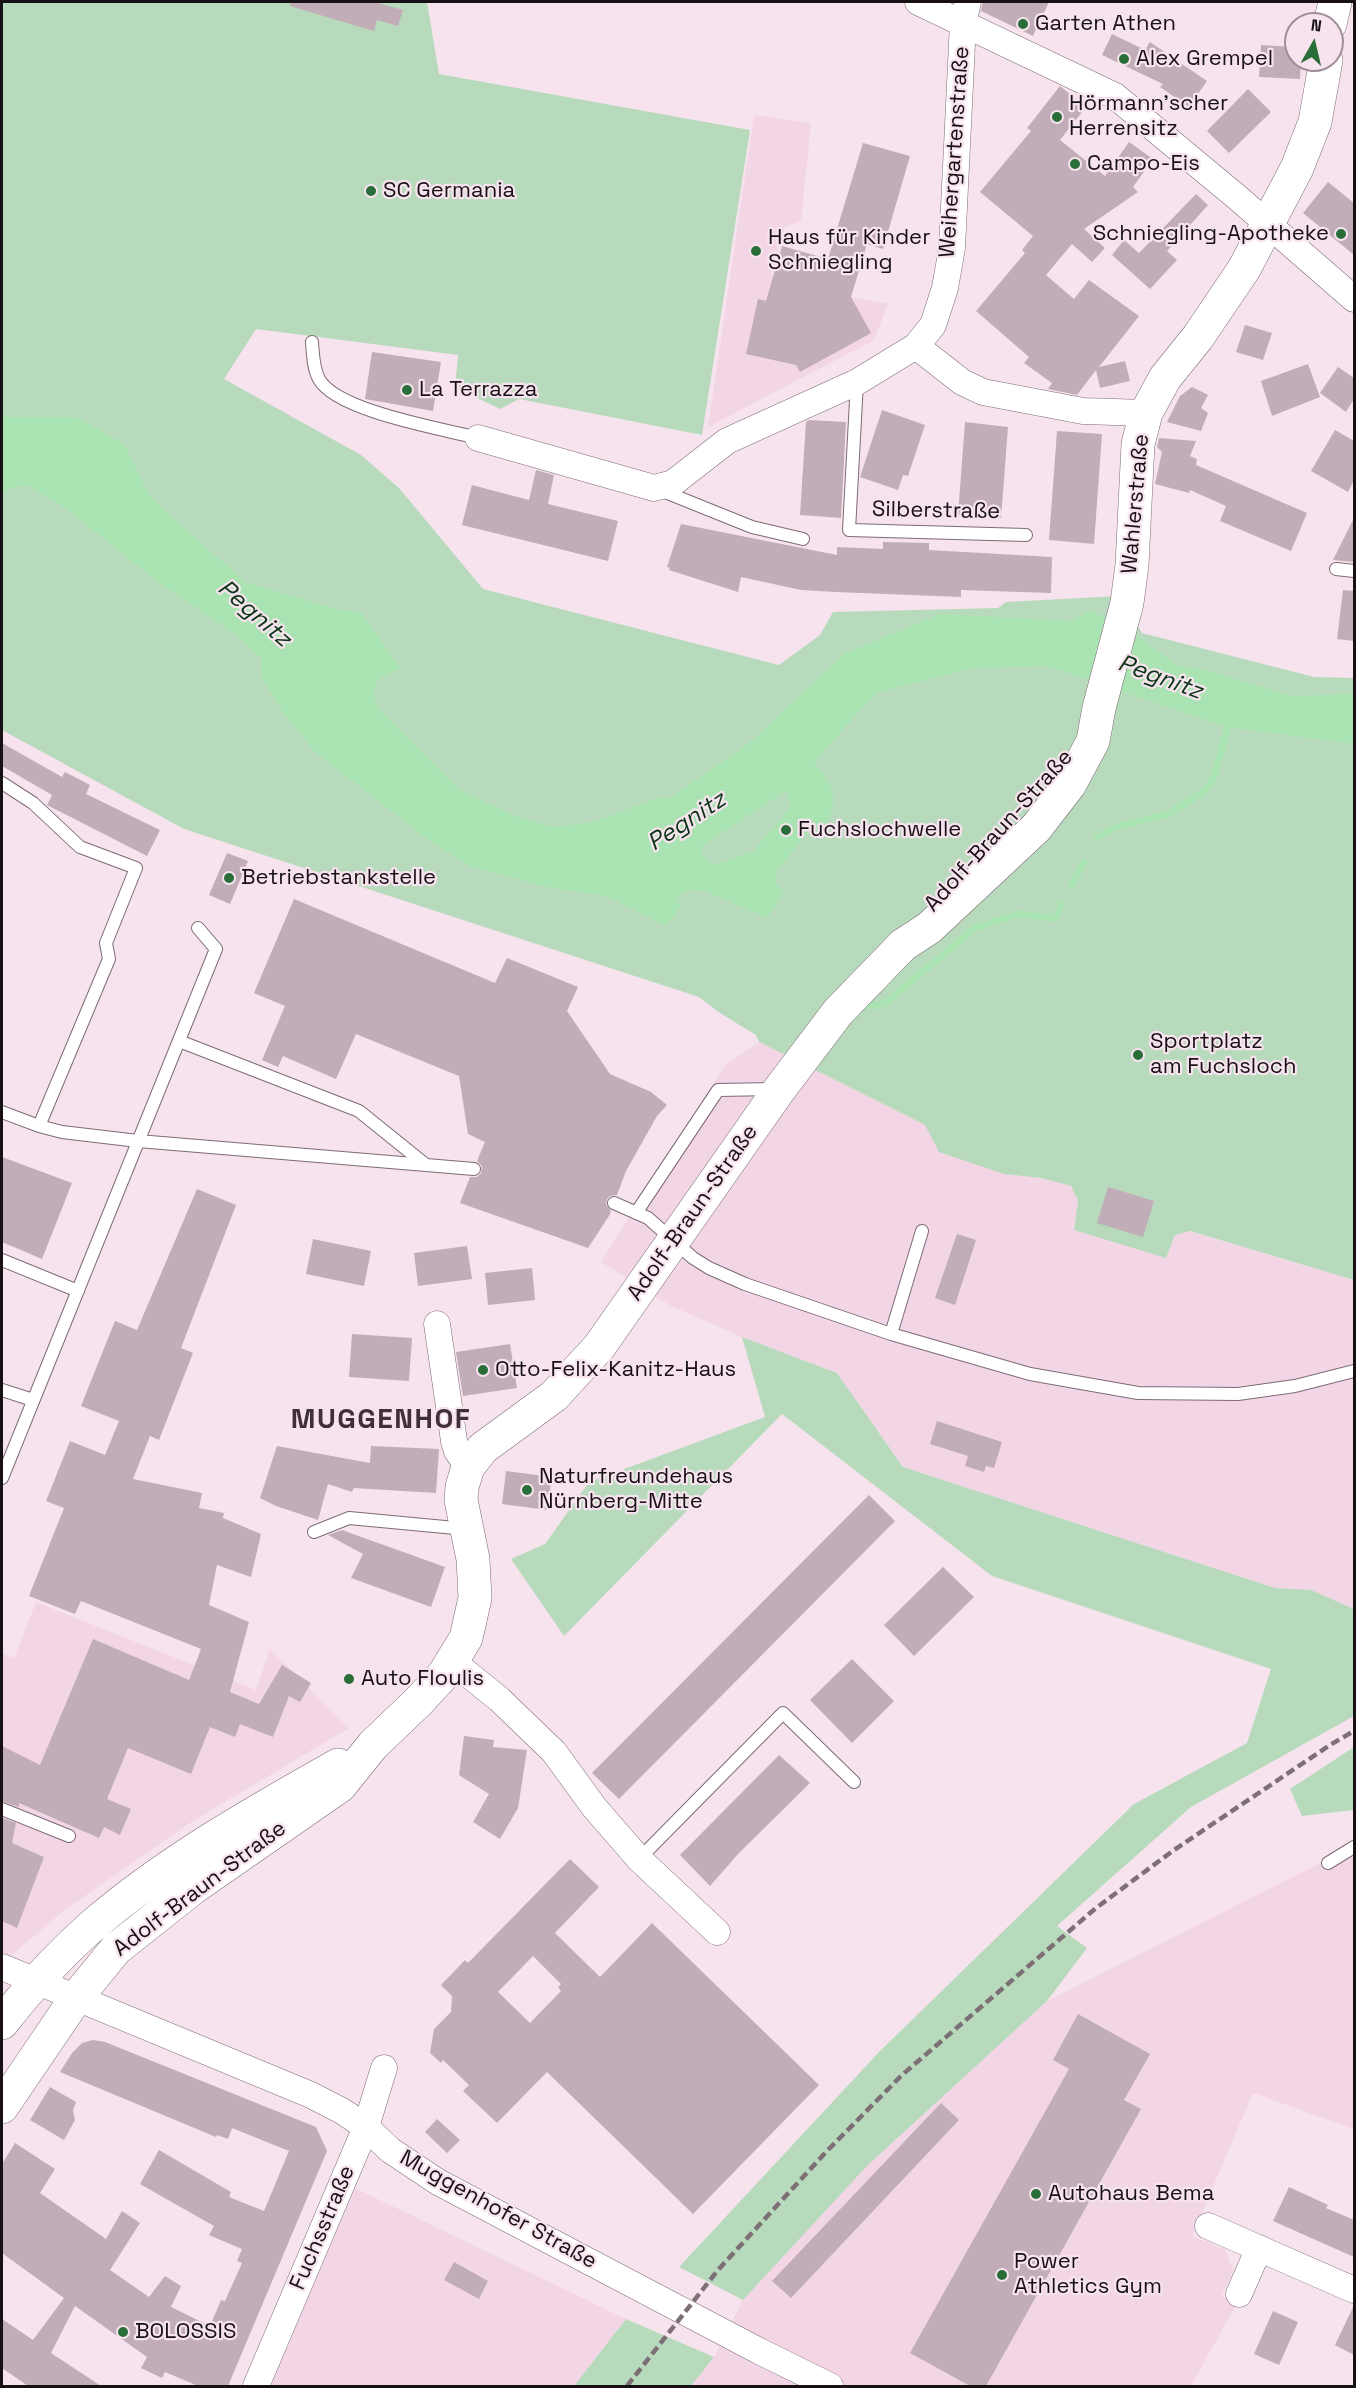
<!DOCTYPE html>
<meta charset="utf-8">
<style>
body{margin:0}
#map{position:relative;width:1356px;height:2388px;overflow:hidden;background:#f7e3ee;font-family:"Space Grotesk",sans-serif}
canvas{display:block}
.frame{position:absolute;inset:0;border:3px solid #171014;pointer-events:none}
.north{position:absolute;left:1284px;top:12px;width:60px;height:60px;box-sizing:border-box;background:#f7e3ee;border:2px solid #9d8f97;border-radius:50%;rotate:8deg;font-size:16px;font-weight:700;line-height:24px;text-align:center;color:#171014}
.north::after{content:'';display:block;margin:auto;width:21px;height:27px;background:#296d39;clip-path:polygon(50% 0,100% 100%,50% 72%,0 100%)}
</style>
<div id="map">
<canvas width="1356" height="2388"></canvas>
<div class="frame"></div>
<div class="north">N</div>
</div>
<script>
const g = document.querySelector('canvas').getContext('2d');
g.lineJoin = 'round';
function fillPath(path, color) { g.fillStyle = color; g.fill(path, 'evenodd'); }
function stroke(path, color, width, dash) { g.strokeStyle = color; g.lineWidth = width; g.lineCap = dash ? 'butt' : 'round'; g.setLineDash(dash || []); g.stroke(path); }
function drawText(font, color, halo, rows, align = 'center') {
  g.font = font + ' "Space Grotesk",sans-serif'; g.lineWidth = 4.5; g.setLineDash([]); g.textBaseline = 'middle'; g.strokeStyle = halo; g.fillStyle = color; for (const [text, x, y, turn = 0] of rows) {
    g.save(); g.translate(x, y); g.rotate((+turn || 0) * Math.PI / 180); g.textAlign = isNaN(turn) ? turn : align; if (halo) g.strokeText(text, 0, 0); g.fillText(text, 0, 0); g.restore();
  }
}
fillPath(new Path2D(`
 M754 115 811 123 801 221 785 227 771 275 855 298 888 304 874 340 708 427Z
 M759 1042 925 1125 1004 1174 1041 1178 1071 1186 1078 1201 1074 1230 1166 1257 1175 1235 1189 1231 1354 1280V1609L1311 1590 1275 1588 903 1467 837 1373 742 1337 671 1306 601 1262 726 1064Z
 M36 1602 256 1690 270 1649 349 1728 193 1821 66 1909 9 1957 2 1956V1653L14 1658Z
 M1354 1846V2129L1253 2093 1192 2236 1226 2250 1233 2271 1222 2296 1237 2303 1191 2386H691L714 2357 743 2300 867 2166 1047 2001Z
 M355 2188 626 2319 574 2386H271Z`), '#f2d6e6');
fillPath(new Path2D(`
 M2 2H427L439 74 750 130 702 435 519 399 500 409 455 387 458 355 256 329 224 379 361 455 399 488 483 589 779 665 820 635 833 612 998 608 1006 602 1119 596 1142 633 1314 677 1354 678V1280L1190 1231 1175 1235 1166 1258 1074 1230 1078 1201 1071 1186 1041 1178 1004 1174 939 1152 925 1125 759 1042 756 1035 720 1013 699 997 184 829 2 730Z
 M742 1337 837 1373 903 1467 1275 1588 1311 1590 1354 1609V1716L1191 1807 1057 1926 1087 1948 1047 2001 867 2166 743 2300 679 2267 879 2052 1134 1804 1247 1743 1271 1669 992 1576 782 1414 564 1636 511 1559 545 1544 589 1482 765 1417Z
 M1354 1747V1810L1302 1816 1290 1789Z
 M626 2319 714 2357 691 2386H574Z`), '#b8dabc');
fillPath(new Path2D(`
 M2 417H76L124 444 150 497 245 582 333 608 362 613 400 668 378 680 373 694 378 709 458 789 517 817 555 827 594 822 660 797 668 799 748 744 844 654 940 614 1072 621 1090 610 1135 634 1178 666 1206 670 1291 696 1354 694V744L1227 727 1047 666 974 668 876 693 814 762C834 788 838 792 828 824L814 826 777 870 776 883 784 893 767 918 705 891 688 890 676 898 681 906 666 926 606 896 546 887 469 866 426 838 315 752 282 711 261 676 262 659 238 636 159 583 65 508 28 486 9 488 2 493ZM787 790 791 806 754 851 714 865 704 857 701 847Z`), '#aae3b2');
stroke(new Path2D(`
 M1097 837 1116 827 1168 814 1202 793 1213 780 1230 719
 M1072 884 1084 862
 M862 1004 874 1006 885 1003 975 928 1017 914 1055 918 1061 905`), '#aae3b2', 7);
fillPath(new Path2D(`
 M291 2H375L403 10 398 26 377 20 374 31 290 6Z
 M983 2H1049L1033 36 981 11Z
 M1112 34 1145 50 1150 42 1207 81 1189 107 1160 87 1163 84 1102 55Z
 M1261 45 1296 47V60H1301L1300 79 1259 77Z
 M1060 86 1086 107 1060 140 1105 176 1129 142 1153 159 1133 187 1138 192 1084 229 1105 248 1092 262 1072 244 1046 275 1074 299 1089 280 1139 316 1099 367 1125 361 1130 381 1100 388 1096 370 1077 395 1048 389 1052 383 1024 363 1029 357 976 311 1025 253 1022 250 1033 236 980 192 1031 131 1027 128Z
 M1248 89 1271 112 1229 153 1207 131Z
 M863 143 910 156 883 249 867 244 851 297 871 333 800 372 796 365 746 354 758 299 766 301 782 246 828 259Z
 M1328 182 1354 203V255L1303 213Z
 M1196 194 1208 205 1167 251 1177 260 1150 289 1112 255 1124 240 1139 253Z
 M1245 325 1272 333 1263 360 1236 352Z
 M372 352 441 362 433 411 365 399Z
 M1308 364 1320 397 1272 416 1261 381Z
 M1338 367 1354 378V399L1346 412 1320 393Z
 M1192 387 1208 395 1201 408 1208 413 1201 431 1167 422 1180 396Z
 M882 410 925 425 908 476 903 475 898 490 860 477Z
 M809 420 846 422 841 518 800 515 806 422Z
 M965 422 1008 427 1001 518 958 515Z
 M1335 430 1354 441V480L1348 492 1311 471Z
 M1057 431 1102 434 1094 544 1049 540Z
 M1159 438 1196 441 1190 456 1197 459 1196 465 1307 513 1291 551 1220 521 1226 506 1190 490 1189 493 1155 484 1162 452 1157 447Z
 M536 470 554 475 548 504 618 521 608 561 462 525 472 485 529 500Z
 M1354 518V562L1333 560Z
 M681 524 837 555V547L883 549V542L929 543V550L1052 557 1051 593 961 590V597L836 592 801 590 741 577 738 592 669 570 670 568 667 567Z
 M1343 590 1354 591V641L1337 639Z
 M2 743 62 777 65 772 90 785 86 794 160 830 147 856 47 805 52 795 2 766Z
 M227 853 248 861 230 904 209 895Z
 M294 899 495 983 507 958 578 987 567 1011 610 1074 651 1092 667 1105 657 1116 626 1171 617 1195 610 1196 607 1199 606 1204 611 1211 609 1216 588 1248 460 1203 470 1177H477L481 1173 482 1166 477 1161 485 1142 468 1134 459 1076 356 1034 336 1079 283 1056 278 1067 262 1060 285 1006 254 993Z
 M2 1157 72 1183 42 1259 2 1242Z
 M1108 1187 1154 1201 1143 1237 1097 1223Z
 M197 1189 236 1205 181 1348 193 1353 159 1440 150 1436 133 1479 202 1493 199 1508 224 1513 223 1518 261 1534 251 1577 217 1565 209 1605 249 1622 230 1692 259 1704 282 1665 311 1683 300 1702 289 1696 273 1737 240 1724 235 1737 210 1727 191 1774 128 1748 107 1799 131 1809 120 1835 104 1827 99 1838 19 1803V1807L2 1801V1746L40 1765 93 1639 189 1680 201 1649 81 1601 75 1614 29 1596 64 1508 46 1501 70 1441 105 1455 119 1421 81 1406 115 1321 137 1330Z
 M957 1234 976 1240 955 1305 935 1298Z
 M313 1239 371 1251 364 1286 306 1274Z
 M467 1246 472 1279 418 1286 414 1253Z
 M532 1268 535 1300 488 1305 485 1273Z
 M352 1334 412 1338 409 1381 349 1377Z
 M510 1344 517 1388 463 1396 456 1352Z
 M937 1421 1002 1442 994 1468 986 1466 984 1472 965 1466 968 1456 930 1444Z
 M277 1446 370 1463 371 1446 439 1449 436 1493 354 1488 352 1492 328 1484 318 1520 276 1506 260 1498Z
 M506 1471 552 1477 547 1510 502 1504Z
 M869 1495 895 1521 619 1799 592 1773Z
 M342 1530 445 1567 431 1607 351 1578 363 1554 328 1535Z
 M943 1567 974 1597 914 1656 884 1625Z
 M852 1659 894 1701 852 1743 810 1700Z
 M464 1736 494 1740 493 1747 527 1750 518 1808 500 1839 473 1822 489 1794 459 1775Z
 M779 1755 810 1783 739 1853 710 1886 680 1855Z
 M2 1818 16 1823 12 1843 44 1857 17 1928 2 1921Z
 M570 1859 599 1887 555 1933 600 1977 652 1923 819 2085 693 2214 547 2072 497 2123 463 2091 469 2085 443 2060 441 2063 430 2053 434 2029 451 2012 452 1996 441 1985 465 1960 468 1963ZM533 1956 561 1984 558 1987 561 1991 530 2023 498 1992Z
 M1078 2014 1150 2054 1124 2100 1141 2109 986 2386H970L910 2353 1069 2069 1053 2060Z
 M93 2040 105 2042 316 2127 327 2151 228 2386H198L165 2372 162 2378 141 2368 147 2357 75 2306 51 2353 101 2386H28L2 2368V2319L33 2340 64 2298 2 2253V2164L15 2143 55 2169 40 2193 106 2239 122 2211 140 2223 110 2270 149 2297 165 2276 181 2286 171 2307 210 2326 221 2300 225 2301 242 2263 237 2261 242 2249 209 2235 214 2226 140 2184 159 2150 231 2192 229 2197 264 2211 289 2151 232 2128 228 2139 217 2135 216 2137 60 2072 72 2053 82 2043Z
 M50 2087 76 2102 73 2110 75 2120 64 2140 30 2120Z
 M941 2103 959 2120 791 2298 772 2281Z
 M437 2119 460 2140 447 2153 425 2132Z
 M1289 2187 1328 2205 1326 2208 1354 2220V2257L1273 2221Z
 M454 2262 488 2281 479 2299 444 2280Z
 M1354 2305V2355L1335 2345Z
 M1273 2311 1298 2322 1279 2365 1254 2354Z`), '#c0adb8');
const service = new Path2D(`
 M312 342C313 354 313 368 319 379 336 411 443 429 478 438
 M857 382 849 530 1026 535
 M660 490 752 527 803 539
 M1336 569 1354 571
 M2 783 33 803 80 847 136 868 106 943 109 959 39 1126
 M179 1041 359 1111 426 1165
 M2 1112 39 1126 62 1132 138 1141 474 1169
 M614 1203 648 1218 693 1258 709 1268 745 1284 891 1334 1030 1374 1138 1393 1238 1394 1295 1386 1354 1371
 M636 1213 718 1090 775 1089
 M2 1260 78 1291
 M891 1334 922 1231
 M2 1390 33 1400
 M2 1478 216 949 198 928
 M314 1532 349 1518 466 1529
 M2 1809 69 1836
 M639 1859 783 1713 854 1782
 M1328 1863 1354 1847`);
const minor = new Path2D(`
 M918 2 1115 96 1238 198 1354 299
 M916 346 933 325 945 288 952 248 963 23 968 2
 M478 438 654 488 673 483 727 441 857 382 916 346 962 382 983 392 1083 411 1146 413
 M437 1324 454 1441 457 1451 468 1467
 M453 1662 499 1699 554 1752 594 1807 639 1859 717 1932
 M2 1967 311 2095 342 2111 366 2127 390 2150 438 2182 759 2351 830 2386
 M1208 2226 1354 2290
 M1239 2294 1259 2248
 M256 2386 366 2127 384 2068`);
const secondary = new Path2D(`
 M1330 24 1335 2
 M2 2023C29 1988 59 1955 92 1926 166 1862 253 1813 338 1765
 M2 2107 76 1998 116 1949 193 1888 340 1786 373 1745 419 1701 444 1674 466 1638 475 1598 473 1559 461 1500 462 1487 468 1467 483 1448 554 1396 599 1347 779 1090 838 1012 903 945 929 928 1036 828 1070 784 1093 741 1099 708 1127 603 1132 565 1138 444 1146 413 1165 378 1198 337 1244 269 1297 168 1315 122 1326 60`);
stroke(service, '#7d6b76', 14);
stroke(minor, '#7d6b76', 27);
stroke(secondary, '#7d6b76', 34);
stroke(service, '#fff', 12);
stroke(minor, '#fff', 26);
stroke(secondary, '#fff', 33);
stroke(new Path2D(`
 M627 2386 718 2270 826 2152 902 2075 1096 1908 1174 1850 1330 1745 1354 1731`), '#7c6f76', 4.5, [9, 4.5]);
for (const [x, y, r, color] of [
 [1023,24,6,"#296d39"],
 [1124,59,6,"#296d39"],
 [1057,117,6,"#296d39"],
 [1075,164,6,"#296d39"],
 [371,191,6,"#296d39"],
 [1341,234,6,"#296d39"],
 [756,251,6,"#296d39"],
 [407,390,6,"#296d39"],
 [786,830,6,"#296d39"],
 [229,878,6,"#296d39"],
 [1138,1055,6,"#296d39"],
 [483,1370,6,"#296d39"],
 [527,1490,6,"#296d39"],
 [349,1679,6,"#296d39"],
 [1036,2194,6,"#296d39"],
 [1002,2275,6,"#296d39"],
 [123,2332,6,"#296d39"]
]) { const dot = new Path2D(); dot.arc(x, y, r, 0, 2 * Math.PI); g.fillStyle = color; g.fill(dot); stroke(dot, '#f7e3ee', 2); }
drawText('22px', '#171014', '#f7e3ee', [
 ["Garten Athen",1035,24],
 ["Alex Grempel",1136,59],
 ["Hörmann’scher",1069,104],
 ["Herrensitz",1069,129],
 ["Campo-Eis",1087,164],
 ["SC Germania",383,191],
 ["Schniegling-Apotheke",1329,234,"right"],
 ["Haus für Kinder",768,238],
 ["Schniegling",768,263],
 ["La Terrazza",419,390],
 ["Fuchslochwelle",798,830],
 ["Betriebstankstelle",241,878],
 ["Sportplatz",1150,1042],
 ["am Fuchsloch",1150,1067],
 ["Otto-Felix-Kanitz-Haus",495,1370],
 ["Naturfreundehaus",539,1477],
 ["Nürnberg-Mitte",539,1502],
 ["Auto Floulis",361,1679],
 ["Autohaus Bema",1048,2194],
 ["Power",1014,2262],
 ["Athletics Gym",1014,2287],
 ["BOLOSSIS",135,2332]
], 'left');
drawText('22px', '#171014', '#f7e3ee', [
 ["Weihergartenstraße",955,152,-86],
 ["Wahlerstraße",1136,504,-85],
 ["Silberstraße",936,511,1],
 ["Adolf-Braun-Straße",999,831,-48],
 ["Adolf-Braun-Straße",693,1213,-55],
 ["Adolf-Braun-Straße",200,1889,-37],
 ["Muggenhofer Straße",498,2210,29],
 ["Fuchsstraße",323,2228,-67]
]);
drawText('italic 24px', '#0a3516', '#f7e3ee', [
 ["Pegnitz",254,614,41],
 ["Pegnitz",1160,678,20],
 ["Pegnitz",687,822,-33]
]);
g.letterSpacing = '1.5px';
drawText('bold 28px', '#3e2f38', '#f7e3ee', [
 ["MUGGENHOF",381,1420]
]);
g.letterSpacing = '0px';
</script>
